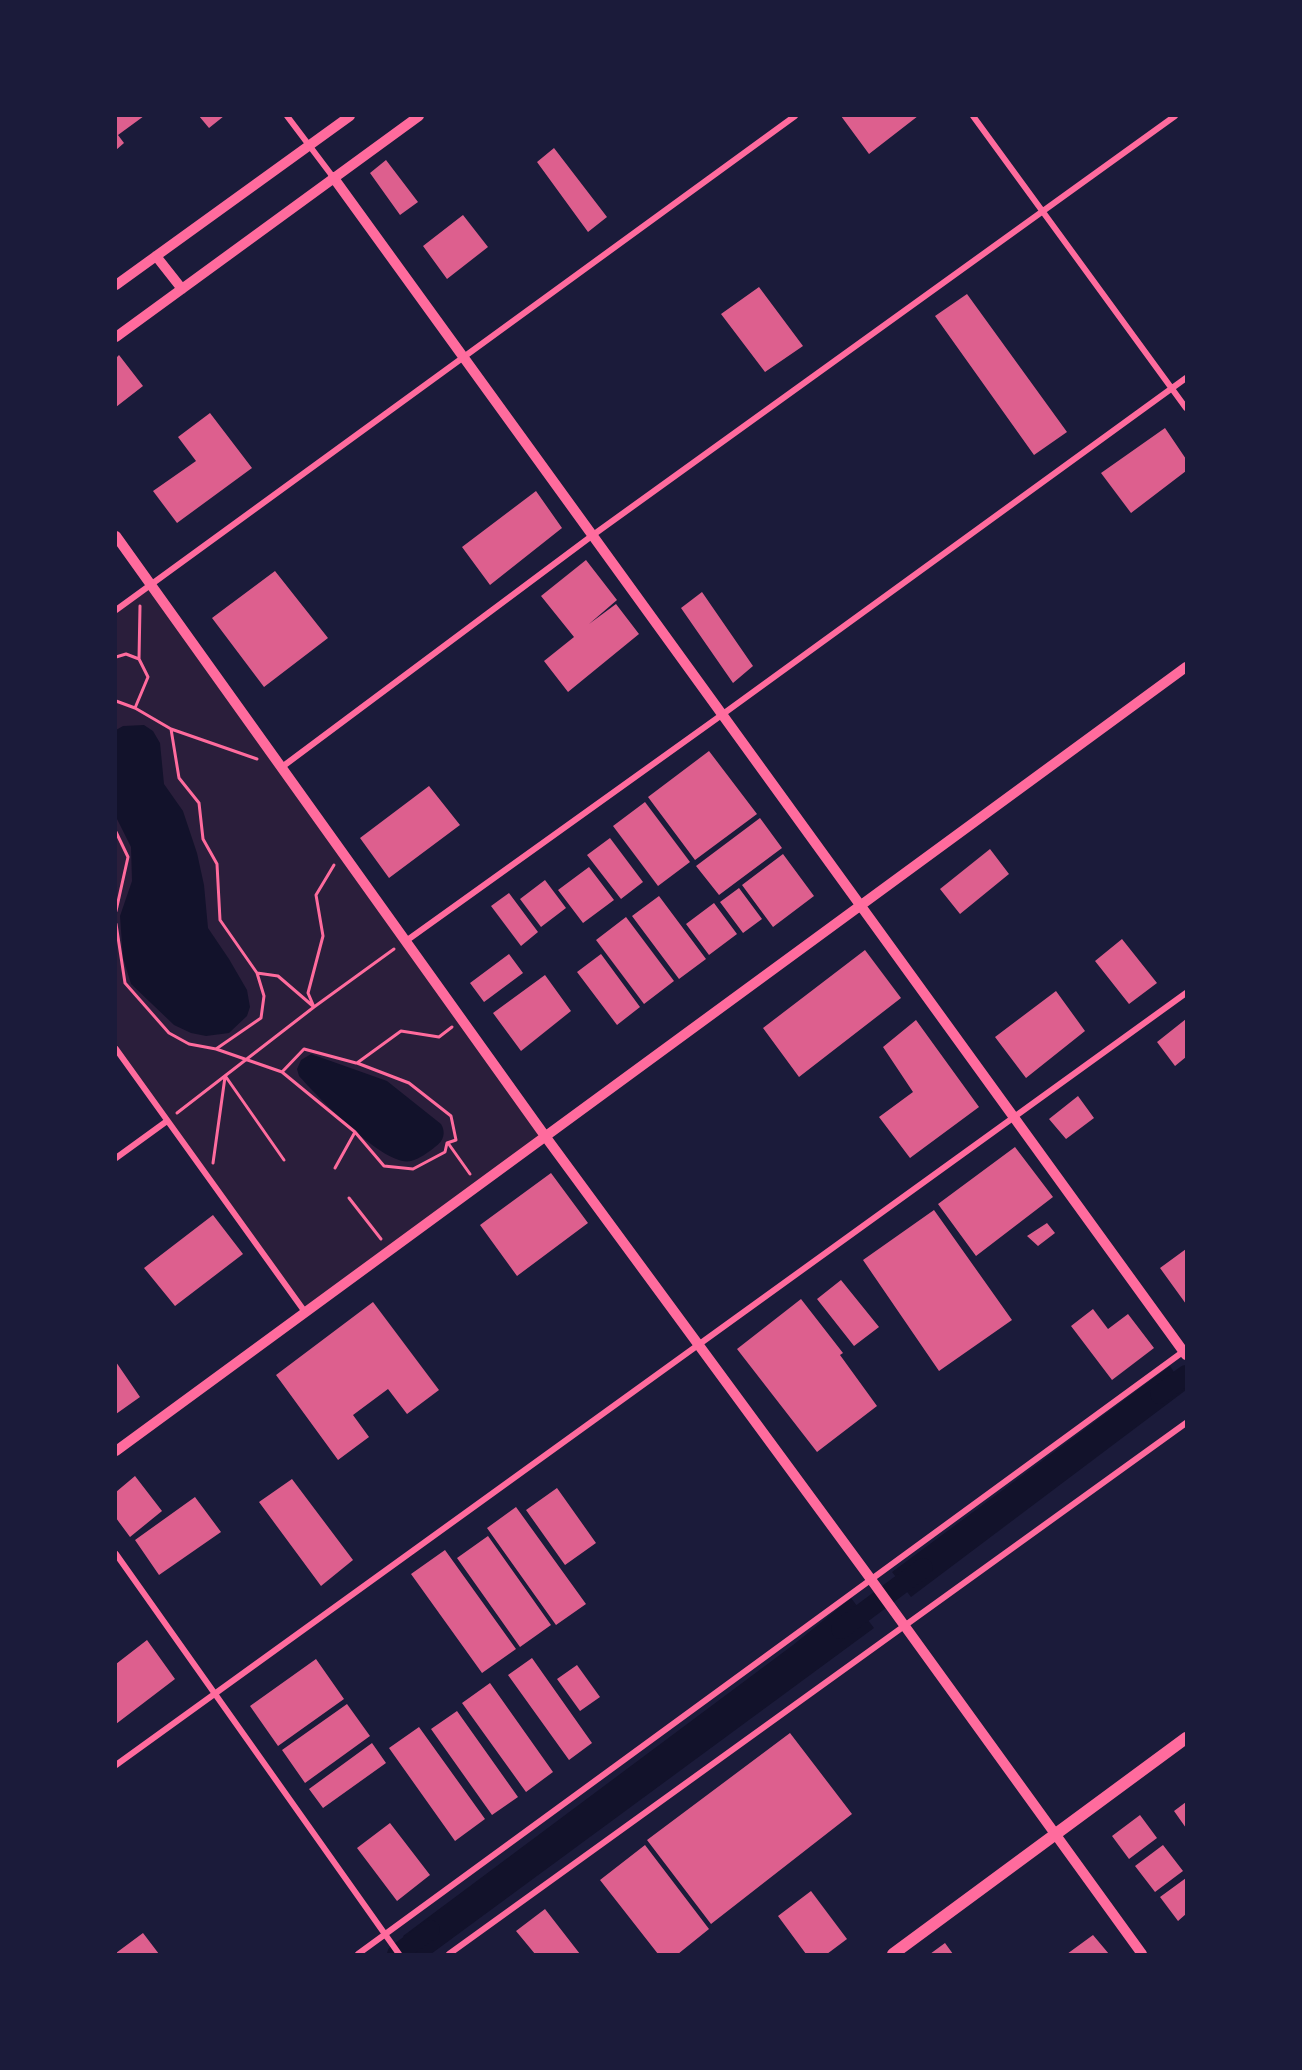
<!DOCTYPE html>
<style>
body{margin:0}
#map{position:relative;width:1302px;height:2070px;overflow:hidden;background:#1b1b3a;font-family:"Source Serif 4",serif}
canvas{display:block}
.frame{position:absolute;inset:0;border:117px solid #1b1b3a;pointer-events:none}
</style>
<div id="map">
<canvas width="1302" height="2070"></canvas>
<div class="frame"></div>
</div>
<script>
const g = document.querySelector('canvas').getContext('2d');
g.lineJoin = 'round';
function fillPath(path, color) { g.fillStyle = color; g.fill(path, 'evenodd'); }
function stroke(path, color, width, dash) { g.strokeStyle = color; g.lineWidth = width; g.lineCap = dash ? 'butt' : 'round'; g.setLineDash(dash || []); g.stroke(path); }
fillPath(new Path2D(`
 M151 585 545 1136 305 1312 116 1049V610Z`), '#2a1e3b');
fillPath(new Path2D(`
 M144 725 153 731 160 743 164 784 183 811 197 853 204 885 208 928 229 959 247 990 250 1007 247 1016 229 1033 206 1036 191 1033 174 1025 131 984 123 958 120 916 132 881 131 847 116 817V730L123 726Z
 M311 1054 387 1081 441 1124C446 1132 444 1141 435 1147 429 1152 419 1159 411 1161 385 1168 317 1096 299 1076L297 1069 301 1060Z
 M1170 1366 1186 1390 911 1597 892 1572Z
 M851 1598 874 1628 431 1954H414L403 1936 793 1645Z`), '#12122b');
stroke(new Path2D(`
 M1160 1394 1186 1375
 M841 1629 923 1568
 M397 1954 430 1930`), '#12122b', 20);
fillPath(new Path2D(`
 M116 116H144L118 135 124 143 116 150Z
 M199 116H224L209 128Z
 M841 116H918L869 154Z
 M554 148 607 217 588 232 537 162Z
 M386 160 418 202 400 215 370 173Z
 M463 215 488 247 447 279 423 246Z
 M759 287 803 346 765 372 721 314Z
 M967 294 1067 432 1034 455 935 316Z
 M119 355 143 386 116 407V358Z
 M210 413 252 468 177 523 153 491 196 461 178 437Z
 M1165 428 1186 459V471L1131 513 1101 473Z
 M536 491 562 528 490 585 462 547Z
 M586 560 617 600 589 624 616 604 639 634 568 692 544 661 574 637 541 596Z
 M275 571 328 638 264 687 212 618Z
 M702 592 753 666 733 683 681 608Z
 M709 751 757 814 695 860 648 797Z
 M429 786 460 825 389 878 360 838Z
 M645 802 690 862 658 886 613 826Z
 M760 818 782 848 719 895 696 866Z
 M610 838 643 882 621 899 587 855Z
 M990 849 1009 874 960 914 940 889Z
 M783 854 814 896 773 927 742 885Z
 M589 867 614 900 583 923 558 890Z
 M545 880 566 908 541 927 520 899Z
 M739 888 762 919 743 933 720 902Z
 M509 893 538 932 521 946 491 906Z
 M659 896 706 959 679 979 632 916Z
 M714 903 737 934 709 955 686 924Z
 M626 917 674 981 644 1004 596 940Z
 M1122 939 1157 983 1129 1004 1095 961Z
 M865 950 901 998 799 1077 763 1028Z
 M509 954 523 973 484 1002 470 983Z
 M601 954 640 1007 617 1025 577 972Z
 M545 975 571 1011 521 1051 493 1013Z
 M1056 991 1085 1031 1026 1078 995 1037Z
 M1186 1019V1057L1175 1066 1157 1042Z
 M916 1020 979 1107 910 1158 879 1117 913 1092 883 1047Z
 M1078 1096 1094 1118 1066 1139 1049 1119Z
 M1015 1147 1053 1197 976 1256 938 1204Z
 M551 1173 588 1223 517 1276 480 1225Z
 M934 1210 1012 1320 939 1371 863 1260Z
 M213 1215 243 1254 175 1306 144 1268Z
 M1047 1223 1055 1233 1038 1246 1027 1236Z
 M1186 1249V1304L1160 1268Z
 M841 1280 879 1327 854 1346 817 1299Z
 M801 1299 843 1353 840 1355 877 1406 817 1452 737 1349Z
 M373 1302 439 1390 407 1414 388 1389 353 1415 369 1437 338 1460 276 1375Z
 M1093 1309 1108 1329 1128 1314 1154 1348 1112 1380 1071 1326Z
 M116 1362 140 1397 116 1414Z
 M135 1476 162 1511 130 1537 116 1518V1492Z
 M292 1479 353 1560 321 1586 259 1502Z
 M557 1488 596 1543 565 1565 526 1510Z
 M195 1497 221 1532 159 1575 135 1540Z
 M516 1507 586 1604 556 1625 487 1528Z
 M488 1536 551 1625 520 1647 457 1558Z
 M445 1550 516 1649 482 1673 411 1574Z
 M147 1640 175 1679 116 1724V1664Z
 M532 1658 592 1743 569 1760 508 1675Z
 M316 1659 344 1699 278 1746 250 1706Z
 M577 1665 600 1697 580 1711 557 1679Z
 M490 1683 553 1772 526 1792 462 1703Z
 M347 1704 370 1736 305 1783 282 1750Z
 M457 1711 518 1797 492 1815 431 1729Z
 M419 1727 485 1819 455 1841 389 1748Z
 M790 1733 852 1814 711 1924 647 1840Z
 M372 1743 386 1763 323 1808 309 1789Z
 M1186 1802V1828L1174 1811Z
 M1140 1815 1157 1838 1129 1859 1112 1836Z
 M390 1823 430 1875 397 1901 357 1848Z
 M645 1845 709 1929 678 1954H658L600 1880Z
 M1163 1845 1183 1871 1155 1892 1135 1866Z
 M1186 1878V1914L1178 1921 1160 1897Z
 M811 1891 847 1939 827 1954H806L778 1916Z
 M545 1909 580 1954H535L516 1931Z
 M143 1933 159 1954H116V1953Z
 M1093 1935 1109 1954H1067Z
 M945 1943 953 1954H930Z`), '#dd5f8e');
stroke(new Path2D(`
 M116 657 126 654 139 659 148 677 135 708
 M139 659 140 606
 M116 701 135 708 171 729 179 778 199 803 203 839 217 864 220 920 257 973 264 996 261 1018 216 1049
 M171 729 257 759
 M116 832 128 857 116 911
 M116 924 125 983 169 1033 189 1044 216 1049 282 1072 355 1132 335 1168
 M257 973 278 976 314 1007 308 993 323 936 316 895 334 865
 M282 1072 304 1049 356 1063
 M226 1077 284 1160
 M177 1113 314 1007 394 949
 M355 1132 384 1166 413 1169 445 1152 447 1143 456 1140 451 1116 409 1083 357 1063 401 1031 439 1037 452 1027
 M448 1143 470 1174
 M213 1163 225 1077
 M349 1198 381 1239`), '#ff6b9d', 3);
stroke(new Path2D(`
 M287 116 333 177
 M973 116 1186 408
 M116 610 795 116
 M282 767 593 535 1175 116
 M406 941 723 714 1186 378
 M116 1049 305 1312
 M116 1158 167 1121
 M116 1554 399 1954
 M116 1765 1186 993
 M358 1954 1184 1351
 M449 1954 1186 1423`), '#ff6b9d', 6);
stroke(new Path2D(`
 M333 177 1186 1355
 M156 256 182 289
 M116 285 350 116
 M116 337 419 116
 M116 536 545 1136 870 1578 1142 1954
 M116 1451 1186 667`), '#ff6b9d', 10);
stroke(new Path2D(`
 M893 1954 1186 1738`), '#ff6b9d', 12);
</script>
